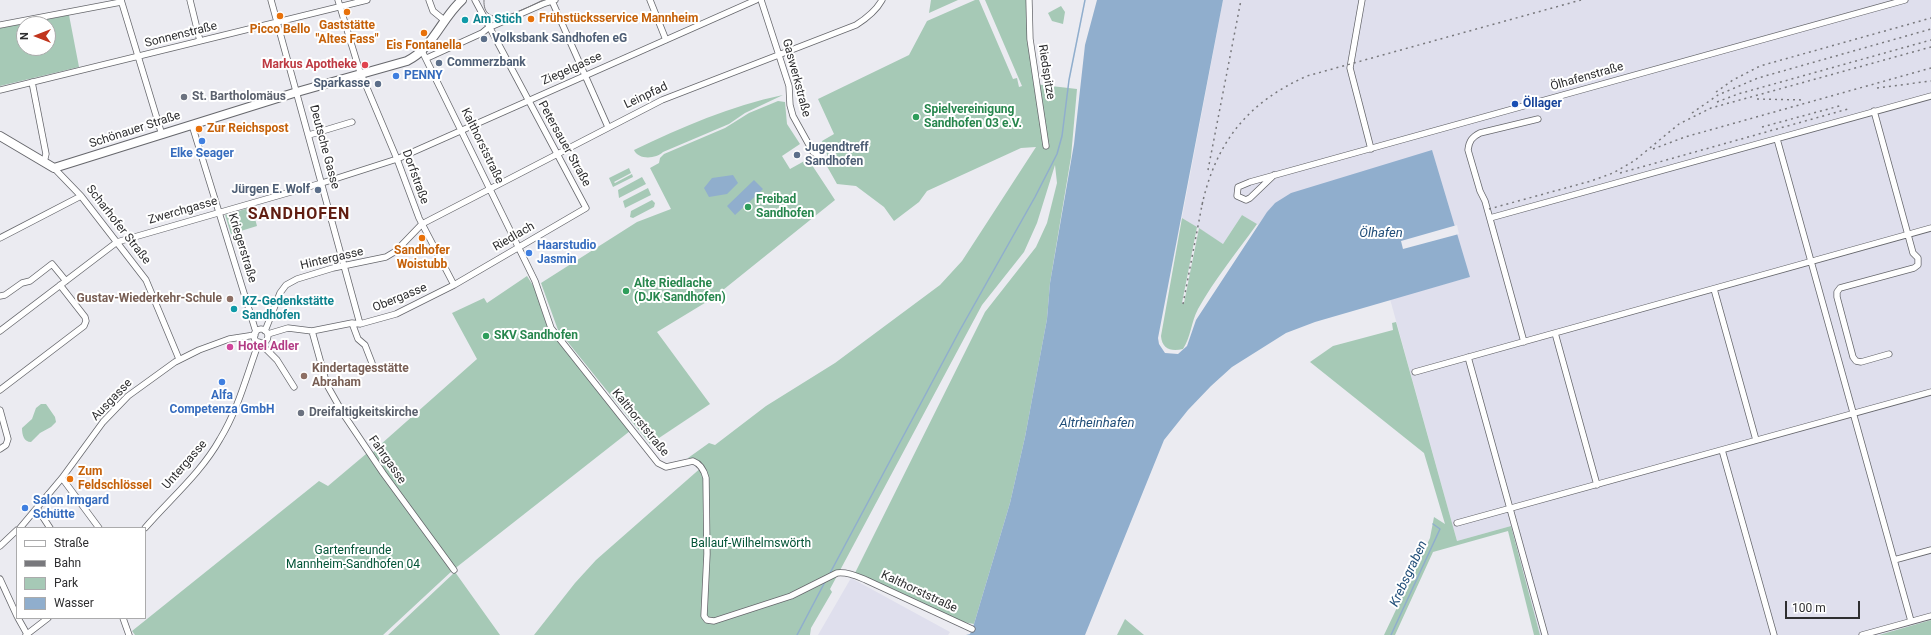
<!DOCTYPE html>
<meta charset="utf-8">
<style>
body{margin:0}
#map{position:relative;width:1931px;height:635px;overflow:hidden;background:#ebebf1;font-family:Roboto,sans-serif}
canvas{display:block}
.legend{position:absolute;left:16px;top:527px;width:130px;height:92px;box-sizing:border-box;background:#fff;border:1px solid #ababac;margin:0;padding:5px 7px;list-style:none;font-size:12px;color:#2e2e30}
.legend li{display:flex;align-items:center;gap:8px;height:20px}
.legend b{width:20px;border:1px solid #ababac}
.north{position:absolute;left:16px;top:16px;width:40px;height:40px;box-sizing:border-box;background:#fff;border:1px solid #ababac;border-radius:50%;rotate:270deg;font-size:11px;font-weight:700;line-height:16px;text-align:center;color:#2e2e30}
.north::after{content:'';display:block;margin:auto;width:14px;height:18px;background:#c1351d;clip-path:polygon(50% 0,100% 100%,50% 72%,0 100%)}
.scale{position:absolute;left:1785px;top:601px;width:75px;height:18px;box-sizing:border-box;border:2px solid #2e2e30;border-top:0;padding-left:5px;font-size:12px;line-height:14px;white-space:nowrap;color:#2e2e30;-webkit-text-stroke:3px #fff;paint-order:stroke}
</style>
<div id="map">
<canvas width="1931" height="635"></canvas>
<ul class="legend">
<li><b style="height:5px;background:#fff"></b>Straße</li>
<li><b style="height:5px;background:#78787c"></b>Bahn</li>
<li><b style="height:11px;background:#a6c9b6"></b>Park</li>
<li><b style="height:11px;background:#90aecd"></b>Wasser</li>
</ul>
<div class="north">N</div>
<div class="scale">100 m</div>
</div>
<script>
const g = document.querySelector('canvas').getContext('2d');
g.lineJoin = 'round';
function fillPath(path, color) { g.fillStyle = color; g.fill(path, 'evenodd'); }
function stroke(path, color, width, dash) { g.strokeStyle = color; g.lineWidth = width; g.lineCap = dash ? 'butt' : 'round'; g.setLineDash(dash || []); g.stroke(path); }
function drawText(font, color, halo, rows, align = 'center') {
  g.font = font + ' Roboto,sans-serif'; g.lineWidth = 4; g.setLineDash([]); g.textBaseline = 'middle'; g.strokeStyle = halo; g.fillStyle = color; for (const [text, x, y, turn = 0] of rows) {
    g.save(); g.translate(x, y); g.rotate((+turn || 0) * Math.PI / 180); g.textAlign = isNaN(turn) ? turn : align; if (halo) g.strokeText(text, 0, 0); g.fillText(text, 0, 0); g.restore();
  }
}
fillPath(new Path2D(`
 M1223 0H1931V620L1879 635H1540L1511 526 1457 541 1390 299 1470 277 1275 203 1258 225 1242 215 1223 244 1182 218Z
 M851 578 950 632 948 635H818Z`), '#dfdfed');
fillPath(new Path2D(`
 M931 0H958L929 13Z
 M975 0H979L1013 79 1017 78 1019 87 1022 86 985 0H1027L1028 40 1034 84 1077 89 1071 157 1050 283 1047 319 1025 437 1010 503 974 624 957 621 855 573 985 312 1036 247 1047 223 1057 183 1055 165 1037 223 1024 252 982 305 830 589 832 592 811 628 810 635H534L575 583 596 560 703 466 695 460 688 458 709 443 715 445 766 406 835 363 940 285 962 261 1036 147 1021 148 927 191 919 202 894 221 884 207 856 186 837 184 824 161 828 157 822 141 834 134 818 99 909 55 927 21Z
 M1061 6 1065 12 1063 24 1052 21 1048 13Z
 M69 15 79 67 0 86V28ZM24 24H48V48H24Z
 M783 95 745 113 729 124 663 152C656 159 638 160 634 150 682 127 730 106 783 95Z
 M778 101 785 102 787 124 800 144 782 156 790 169 808 159 835 200 713 298 657 332 710 404 650 444 558 330 541 283 637 222 671 209 650 168 659 163 660 158 664 154 725 128 749 113Z
 M629 168 631 173 614 182 615 183 632 174 633 177 613 187 609 178Z
 M642 177 646 184 619 198 618 190Z
 M648 188 651 195 625 208 623 201Z
 M652 200 655 203 654 207 633 218 630 217 631 211Z
 M252 207 257 226 231 234 225 215Z
 M1242 215 1257 224C1238 251 1214 280 1198 309 1191 322 1191 337 1183 349 1171 352 1162 349 1161 336L1182 218 1197 227 1182 303H1184L1199 228 1223 244Z
 M527 276 536 290 549 328 630 431 453 570 383 635H135L132 631 319 481 328 486 366 454 372 453 381 446 380 445 477 359 452 313 484 298 487 303Z
 M1396 322 1457 541 1511 526 1540 635H1534L1508 531 1433 552 1395 635H1384L1430 538 1434 517 1445 524 1424 453 1310 362 1333 346 1393 330 1392 323Z
 M41 404H46L55 417 56 422 51 427 40 433 31 442C24 442 22 435 22 428L32 419 36 408Z
 M455 572 500 635H388Z
 M1125 619 1144 635H1117Z
 M1931 620V635H1879Z`), '#a6c9b6');
fillPath(new Path2D(`
 M1097 0H1223L1158 338 1159 344 1165 353 1178 354 1187 346 1196 320 1267 212 1275 203 1291 193 1432 150 1470 277 1315 322 1286 333 1232 367 1211 386 1188 410 1164 440 1085 635H966L970 634 974 624 1010 503 1025 437 1047 319 1050 283 1074 144 1085 45Z
 M733 175 738 183 727 194 709 197 704 188 712 178Z
 M754 180 763 189 735 215 727 206Z`), '#90aecd');
fillPath(new Path2D(`
 M1457 225 1459 234 1403 249 1401 241Z`), '#ebebf1');
stroke(new Path2D(`
 M829 575 960 330 1035 197 1057 154 1062 136 1069 80 1085 0
 M797 635 826 580
 M1391 635 1440 529 1433 524`), '#90aecd', 1.5);
const street = new Path2D(`
 M121 0 162 135
 M190 0 200 41
 M271 0 360 324
 M338 0 359 69 397 159 419 218 454 285
 M429 0 433 11 444 20
 M650 0 666 40
 M761 0 789 86 790 105 793 116 813 152 819 156
 M1029 0 1030 39 1046 146
 M1362 0 1350 68 1371 149
 M552 1 608 127
 M0 25 121 2
 M422 51 535 281 551 328 658 463 666 467 693 461C701 464 704 470 706 478L707 554 704 616 707 620 714 621 791 596 837 573C848 572 856 576 866 580L972 629
 M427 58 482 33 488 28 543 4 555 0
 M32 82 46 154 44 162
 M0 90 367 0
 M1874 111 1913 253 1918 258V265L1914 268 1840 288 1837 292V297L1853 357 1856 361 1861 362 1889 354
 M192 125 256 332
 M309 135 352 122
 M1777 139 1911 621
 M54 168 81 196 146 280 179 359
 M1274 175 1250 198 1246 200 1237 196 1238 187 1250 182 1905 0
 M1490 218 1931 96
 M0 238 81 196
 M1714 289 1756 440
 M0 296 5 295 22 283 30 281 52 264 66 281
 M352 323 358 339 365 345 372 363
 M254 336a7 7 0 1 1 14 0a7 7 0 1 1-14 0Z
 M0 331 117 242 322 183 397 159 756 0
 M265 331 280 293 286 285 297 279 333 268 386 257 396 251 422 224 662 100 856 25C867 18 876 11 882 0
 M312 331 327 385 344 415 383 473 454 570
 M1555 333 1597 485
 M268 334 288 328 312 331 352 323 360 324 396 314 454 285 586 208 475 0
 M1524 342 1485 201 1480 191 1468 150C1469 141 1472 137 1480 133L1538 119
 M1468 357 1545 635
 M1415 372 1931 228
 M0 390 84 326 86 321 85 317 60 285
 M0 410 8 439 6 445 0 449
 M1722 450 1774 635
 M62 478 99 528
 M37 508 50 528
 M1457 523 1931 392
 M20 528 62 478 103 422 128 396 175 362 199 350 229 339 255 335
 M145 528C170 499 201 473 220 439 238 410 247 374 259 342L277 360 294 387
 M0 546 17 530
 M1894 560 1931 550
 M0 579 17 616
 M18 618 27 634
 M123 618 129 635
 M26 635 48 618
 M1862 635 1931 616`);
const secondary = new Path2D(`
 M0 136 54 168 297 92 407 61C433 48 441 19 462 0`);
stroke(street, '#66676c', 7);
stroke(secondary, '#66676c', 10);
stroke(street, '#fff', 5.5);
stroke(secondary, '#fff', 8);
stroke(new Path2D(`
 M484 0C482 34 530 6 543 0`), '#78787c', 1);
stroke(new Path2D(`
 M1877 88 1931 81
 M1716 92 1733 80 1760 66 1931 18
 M1757 99 1805 100
 M1717 102 1738 94 1931 40
 M1692 113 1718 95 1758 78 1931 29
 M1762 127 1843 105
 M1653 149 1685 137 1931 68
 M1208 170 1241 0
 M1620 173 1848 109
 M1202 205C1216 142 1248 102 1307 76L1581 0
 M1489 209 1591 181 1613 173 1634 161 1679 124 1711 108 1931 47
 M1183 304 1203 200`), '#78787c', 1.5, [2, 4]);
for (const [x, y, r, color] of [
 [347,12,4,"#e8710a"],
 [280,16,4,"#e8710a"],
 [531,19,4,"#e8710a"],
 [465,20,4,"#0f9aa8"],
 [424,33,4,"#e8710a"],
 [484,39,4,"#5c6f8a"],
 [439,63,4,"#5c6f8a"],
 [365,65,4,"#e0444e"],
 [396,76,4,"#3f7fe0"],
 [378,84,4,"#5c6f8a"],
 [184,97,4,"#6b7280"],
 [1515,104,4,"#1a4fb4"],
 [916,117,4,"#2e9e5b"],
 [199,129,4,"#e8710a"],
 [202,141,4,"#3f7fe0"],
 [797,155,4,"#5c6f8a"],
 [318,190,4,"#5c6f8a"],
 [748,207,4,"#2e9e5b"],
 [422,238,4,"#e8710a"],
 [529,253,4,"#3f7fe0"],
 [626,291,4,"#2e9e5b"],
 [230,299,4,"#8d6e63"],
 [234,309,4,"#0f9aa8"],
 [486,336,4,"#2e9e5b"],
 [230,347,4,"#d1479c"],
 [304,376,4,"#8d6e63"],
 [222,382,4,"#3f7fe0"],
 [301,413,4,"#6b7280"],
 [70,479,4,"#e8710a"],
 [25,508,4,"#3f7fe0"]
]) { const dot = new Path2D(); dot.arc(x, y, r, 0, 2 * Math.PI); g.fillStyle = color; g.fill(dot); stroke(dot, '#fff', 1.5); }
drawText('bold 12px', '#c56008', '#fff', [
 ["Frühstücksservice Mannheim",539,19,"left"],
 ["Gaststätte",347,26],
 ["\"Altes Fass\"",347,40],
 ["Picco Bello",280,30],
 ["Eis Fontanella",424,46],
 ["Zur Reichspost",207,129,"left"],
 ["Sandhofer",422,251],
 ["Woistubb",422,265],
 ["Zum",78,472,"left"],
 ["Feldschlössel",78,486,"left"]
]);
drawText('bold 12px', '#0d838f', '#fff', [
 ["Am Stich",473,20],
 ["KZ-Gedenkstätte",242,302],
 ["Sandhofen",242,316]
], 'left');
drawText('12px', '#2e2e30', '#fff', [
 ["Sonnenstraße",181,35,-14],
 ["Ziegelgasse",572,69,-24],
 ["Riedspitze",1046,72,81],
 ["Ölhafenstraße",1587,77,-16],
 ["Gaswerkstraße",796,78,75],
 ["Leinpfad",646,96,-25],
 ["Schönauer Straße",135,130,-18],
 ["Petersauer Straße",564,144,61],
 ["Kalthorststraße",482,146,64],
 ["Deutsche Gasse",324,147,75],
 ["Dorfstraße",415,177,70],
 ["Zwerchgasse",183,211,-16],
 ["Scharhofer Straße",118,225,52],
 ["Riedlach",514,237,-30],
 ["Kriegerstraße",242,248,73],
 ["Hintergasse",332,259,-13],
 ["Obergasse",400,298,-22],
 ["Ausgasse",112,400,-46],
 ["Kalthorststraße",640,423,51],
 ["Fahrgasse",387,460,55],
 ["Untergasse",185,465,-49],
 ["Kalthorststraße",919,592,25]
]);
drawText('bold 12px', '#4e5e75', '#fff', [
 ["Volksbank Sandhofen eG",492,39],
 ["Commerzbank",447,63],
 ["Sparkasse",370,84,"right"],
 ["Jugendtreff",805,148],
 ["Sandhofen",805,162],
 ["Jürgen E. Wolf",310,190,"right"]
], 'left');
drawText('bold 12px', '#be3a42', '#fff', [
 ["Markus Apotheke",357,65]
], 'right');
drawText('bold 12px', '#366cbe', '#fff', [
 ["PENNY",404,76],
 ["Elke Seager",202,154,"center"],
 ["Haarstudio",537,246],
 ["Jasmin",537,260],
 ["Alfa",222,396,"center"],
 ["Competenza GmbH",222,410,"center"],
 ["Salon Irmgard",33,501],
 ["Schütte",33,515]
], 'left');
drawText('bold 12px', '#5b616d', '#fff', [
 ["St. Bartholomäus",192,97],
 ["Dreifaltigkeitskirche",309,413]
], 'left');
drawText('bold 12px', '#164399', '#fff', [
 ["Öllager",1523,104]
], 'left');
drawText('bold 12px', '#27864d', '#fff', [
 ["Spielvereinigung",924,110],
 ["Sandhofen 03 e.V.",924,124],
 ["Freibad",756,200],
 ["Sandhofen",756,214],
 ["Alte Riedlache",634,284],
 ["(DJK Sandhofen)",634,298],
 ["SKV Sandhofen",494,336]
], 'left');
drawText('bold 12px', '#785e54', '#fff', [
 ["Gustav-Wiederkehr-Schule",222,299],
 ["Kindertagesstätte",312,369,"left"],
 ["Abraham",312,383,"left"]
], 'right');
drawText('bold 12px', '#b23c85', '#fff', [
 ["Hotel Adler",238,347]
], 'left');
drawText('12px', '#025336', '#fff', [
 ["Ballauf-Wilhelmswörth",751,544],
 ["Gartenfreunde",353,551],
 ["Mannheim-Sandhofen 04",353,565]
]);
drawText('italic 13px', '#214e79', '#fff', [
 ["Ölhafen",1381,234],
 ["Altrheinhafen",1097,424],
 ["Krebsgraben",1409,574,-65]
]);
g.letterSpacing = '1px';
drawText('bold 16px', '#601d11', '#fff', [
 ["SANDHOFEN",299,215]
]);
g.letterSpacing = '0px';
</script>
